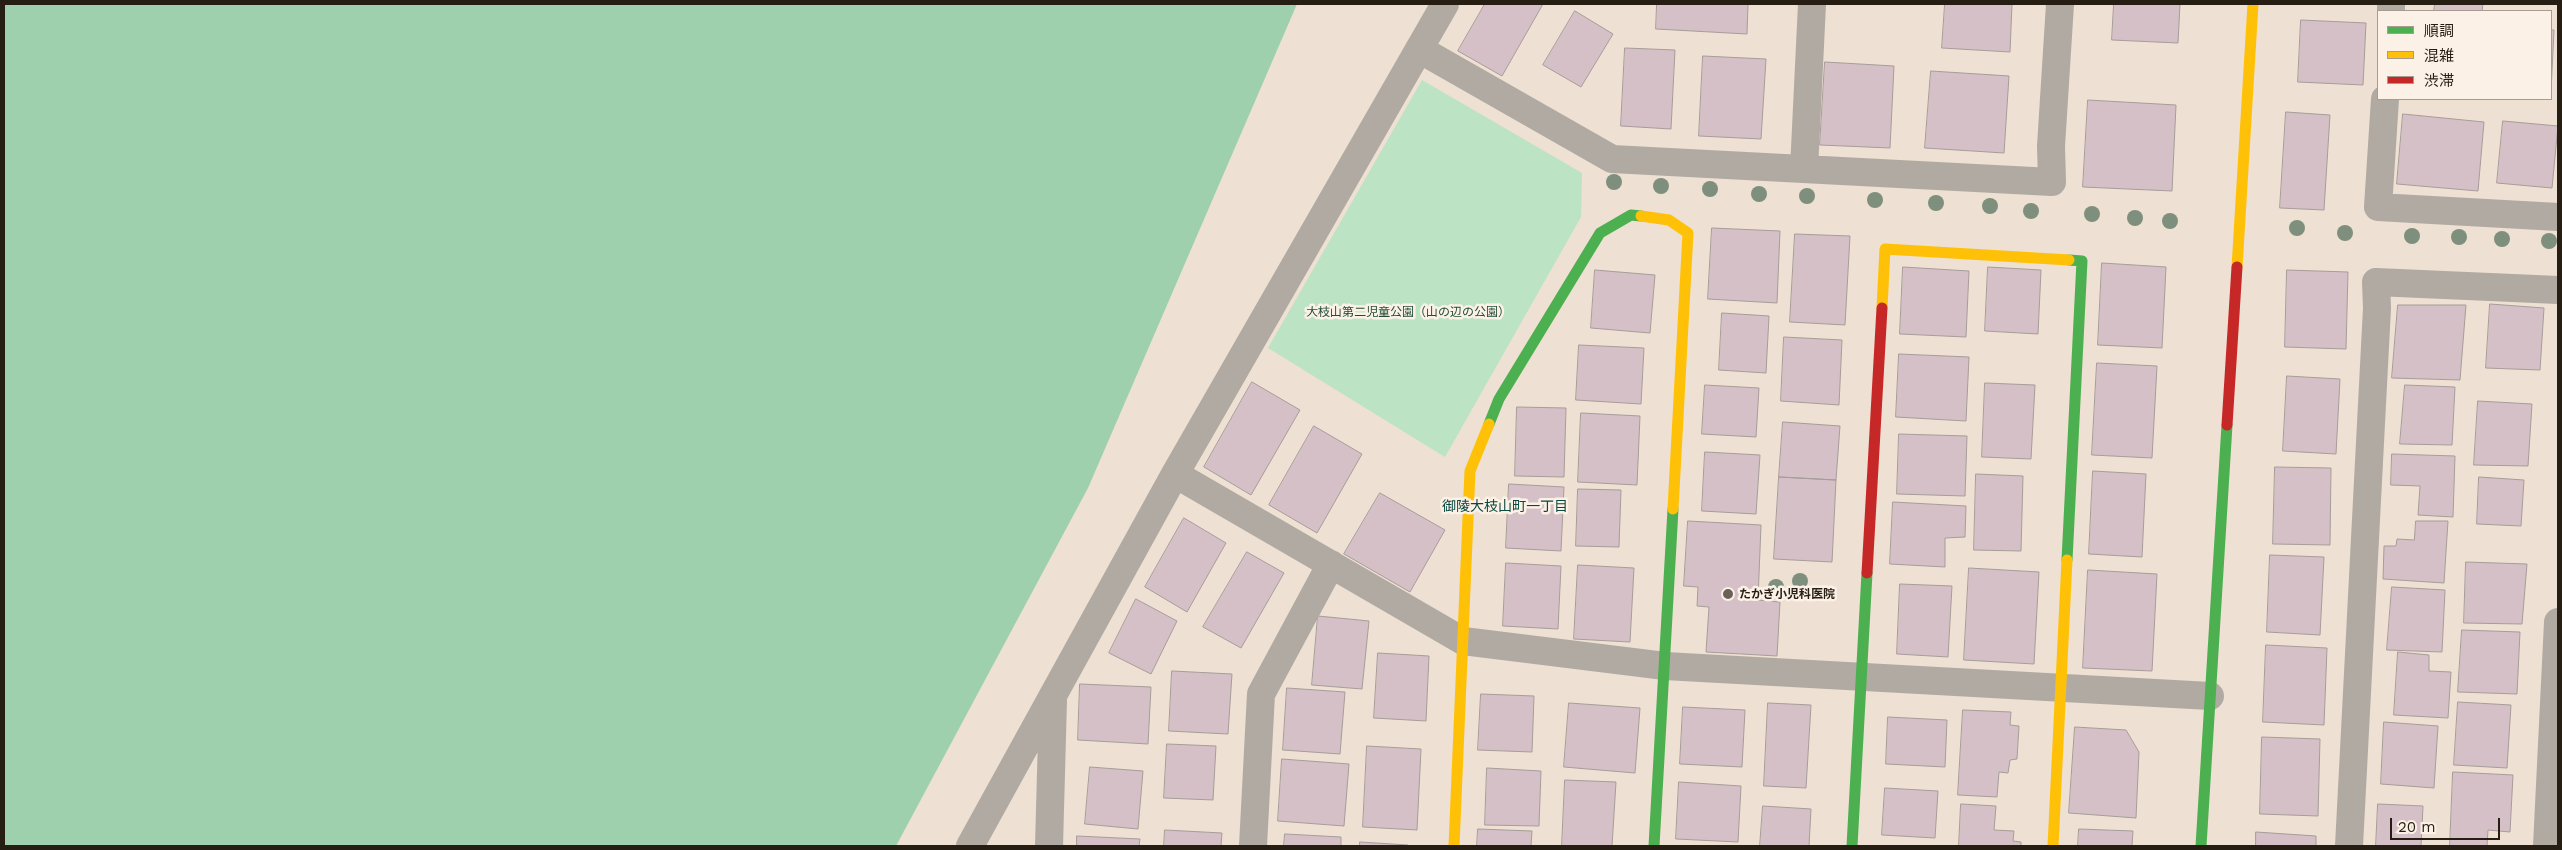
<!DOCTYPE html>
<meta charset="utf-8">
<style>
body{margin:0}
#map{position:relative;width:2562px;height:850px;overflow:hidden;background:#eee0d2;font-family:"Work Sans","Noto Sans JP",sans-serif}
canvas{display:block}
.frame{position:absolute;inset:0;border:5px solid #261d13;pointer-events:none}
.legend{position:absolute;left:2377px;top:10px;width:175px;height:90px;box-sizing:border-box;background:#fbf1e6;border:1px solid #a69c92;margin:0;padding:6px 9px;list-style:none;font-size:15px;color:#261d13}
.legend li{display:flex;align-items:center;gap:10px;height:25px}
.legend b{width:25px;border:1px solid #a69c92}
.scale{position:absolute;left:2390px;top:818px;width:110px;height:22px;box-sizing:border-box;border:2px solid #261d13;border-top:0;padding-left:6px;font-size:15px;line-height:18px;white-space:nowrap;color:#261d13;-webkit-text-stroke:4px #fbf1e6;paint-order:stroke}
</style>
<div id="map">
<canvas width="2562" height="850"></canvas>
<div class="frame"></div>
<ul class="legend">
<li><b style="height:6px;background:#4caf50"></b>順調</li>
<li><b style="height:6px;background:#ffc107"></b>混雑</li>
<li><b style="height:6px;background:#c62828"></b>渋滞</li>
</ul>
<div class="scale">20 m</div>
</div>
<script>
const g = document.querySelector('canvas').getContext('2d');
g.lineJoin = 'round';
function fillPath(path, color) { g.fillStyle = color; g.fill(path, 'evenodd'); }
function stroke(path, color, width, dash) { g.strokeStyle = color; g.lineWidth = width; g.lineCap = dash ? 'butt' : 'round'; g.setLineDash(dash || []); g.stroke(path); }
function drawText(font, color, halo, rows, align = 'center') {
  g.font = font + ' "Work Sans","Noto Sans JP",sans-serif'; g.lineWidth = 5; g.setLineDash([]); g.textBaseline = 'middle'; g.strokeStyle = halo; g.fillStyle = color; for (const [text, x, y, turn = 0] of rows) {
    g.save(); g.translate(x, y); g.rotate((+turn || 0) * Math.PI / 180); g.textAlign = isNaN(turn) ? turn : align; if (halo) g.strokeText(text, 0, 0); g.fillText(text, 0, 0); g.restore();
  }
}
fillPath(new Path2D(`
 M1422 80 1582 173 1581 217 1445 457 1268 348Z`), '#bbe3c4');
fillPath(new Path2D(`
 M4 4H1297L1088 488 896 846H4Z`), '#9ed0ae');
const building = new Path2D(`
 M1485 4H1543L1502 76 1458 51Z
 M1657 4H1748L1747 34 1656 29Z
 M1945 4H2012L2010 52 1942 48Z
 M2114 4H2180L2178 43 2112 40Z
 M2435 4H2483L2482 11H2434Z
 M1575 11 1613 34 1581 87 1543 65Z
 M2301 20 2366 23 2363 85 2298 82Z
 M2551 30H2554L2551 92Z
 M1625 48 1675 50 1671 129 1621 126Z
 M1703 56 1766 59 1761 139 1699 136Z
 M1825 62 1894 66 1890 148 1820 145Z
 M1931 71 2009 76 2004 153 1925 148Z
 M2088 100 2176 105 2172 191 2083 187Z
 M2286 112 2330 115 2324 210 2280 208Z
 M2403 114 2484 122 2478 191 2397 184Z
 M2503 121 2558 126 2552 188 2497 183Z
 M1712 228 1780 231 1777 303 1708 299Z
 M1795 234 1850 236 1845 325 1790 322Z
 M2102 263 2166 267 2162 348 2098 345Z
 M1903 267 1969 271 1966 337 1900 334Z
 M1988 267 2041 270 2038 334 1985 331Z
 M1595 270 1655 275 1650 333 1591 328Z
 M2287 270 2348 272 2346 349 2285 347Z
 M2490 304 2544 308 2540 370 2486 368Z
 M2398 305H2466L2460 380 2392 378Z
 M1722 313 1769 316 1766 373 1719 370Z
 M1784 337 1842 340 1839 405 1781 401Z
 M1579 345 1644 348 1641 404 1576 400Z
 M1899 354 1969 357 1966 421 1896 417Z
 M2097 363 2157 366 2152 458 2092 455Z
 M2287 376 2340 379 2336 454 2283 451Z
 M1252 382 1300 410 1251 495 1204 467Z
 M1985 383 2035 385 2031 459 1982 457Z
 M1705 385 1759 388 1756 437 1702 434Z
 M2405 385 2455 387 2452 445 2400 444Z
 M2478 401 2532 404 2528 466 2474 465Z
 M1517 407 1566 408 1564 477 1515 476Z
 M1581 413 1640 416 1637 485 1578 482Z
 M1783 422 1840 426 1836 480 1779 477Z
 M1314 426 1362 454 1317 533 1269 505Z
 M1899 434 1967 436 1965 496 1897 494Z
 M1705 452 1760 455 1756 514 1702 511Z
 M2392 454 2455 456 2453 517 2418 515 2420 486 2391 485Z
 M2275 467 2331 468 2330 545 2273 544Z
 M2093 471 2146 474 2142 557 2089 554Z
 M1976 474 2023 476 2021 551 1974 550Z
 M1779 477 1836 480 1832 562 1774 559Z
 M2479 477 2524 480 2521 526 2477 524Z
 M1509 484 1564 487 1561 551 1506 548Z
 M1578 489 1621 490 1619 547 1576 546Z
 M1380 493 1445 530 1410 592 1344 554Z
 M1893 502 1966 506 1965 537 1945 538V567L1890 564Z
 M1184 518 1226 543 1187 612 1145 587Z
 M1688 521 1761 525 1758 600 1780 602 1777 656 1706 652 1709 607 1697 606 1698 587 1684 586Z
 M2416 521H2448L2444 583 2383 579 2384 546H2396L2397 539 2414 540Z
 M1247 552 1284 573 1241 648 1203 627Z
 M2270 555 2324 557 2320 635 2267 632Z
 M2466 562 2527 564 2522 624 2464 623Z
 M1506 563 1561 566 1558 629 1503 626Z
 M1578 565 1634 568 1630 642 1574 639Z
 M1969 568 2039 572 2034 664 1964 660Z
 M2088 570 2157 574 2152 671 2083 668Z
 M1900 584 1952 586 1948 657 1897 654Z
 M2392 587 2445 590 2442 652 2387 650Z
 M1136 599 1177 621 1151 674 1109 653Z
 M1318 616 1369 621 1362 689 1312 685Z
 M2462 630 2520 632 2517 694 2458 692Z
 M2266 645 2327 648 2324 725 2263 722Z
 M2398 652 2429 655V671L2451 672 2448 718 2394 715Z
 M1378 653 1429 656 1426 721 1374 718Z
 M1172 671 1232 674 1228 734 1169 731Z
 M1080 684 1151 687 1148 744 1078 740Z
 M1287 688 1345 692 1340 754 1283 750Z
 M1481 694 1534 696 1532 752 1478 750Z
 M2458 702 2511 705 2507 768 2454 765Z
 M1569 703 1640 708 1635 773 1564 767Z
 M1768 703 1811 705 1806 788 1764 786Z
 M1683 707 1745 710 1742 767 1680 764Z
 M1963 710 2011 712 2010 725 2019 726 2017 759 2010 760 2008 773 1999 772 1997 797 1958 795Z
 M1888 717 1947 720 1945 767 1886 764Z
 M2384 722 2438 726 2434 788 2381 784Z
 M2075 727 2126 730 2139 752 2136 818 2069 813Z
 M2262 737 2320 739 2318 816 2260 814Z
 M1167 744 1216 746 1213 800 1164 798Z
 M1367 746 1421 749 1417 830 1363 827Z
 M1282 759 1349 764 1344 826 1278 821Z
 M1090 767 1143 771 1138 829 1085 824Z
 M1487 768 1541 771 1539 826 1485 825Z
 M2453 772 2513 775 2510 832 2488 830 2487 846H2450Z
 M1565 780 1616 782 1612 846H1562Z
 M1679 782 1741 786 1738 842 1676 839Z
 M1885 788 1938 791 1935 838 1882 835Z
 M1961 804 1996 806 1994 830 2014 831 2013 841 2021 842V846H1959Z
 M2378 804 2423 806 2421 846H2376Z
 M1763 806 1811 809 1809 846H1760Z
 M1478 829 1532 831 1531 846H1477Z
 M2079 829 2133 831 2132 846H2078Z
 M1165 830 1222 833 1221 846H1164Z
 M2256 832 2316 836V846H2256Z
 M1285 834 1341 837V846H1284Z
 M1077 836 1140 839 1139 846H1077Z
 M1360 842 1408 845V846H1360Z`);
fillPath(building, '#d4c0c6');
stroke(building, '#a79c9a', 1);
stroke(new Path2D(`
 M2391 11V4
 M1419 49 1612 159 2052 182 2051 146 2060 4
 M2385 99 2378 207 2558 217
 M1804 169 1812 4
 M1175 474 1463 641 1665 666 2210 696
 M970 846 1175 474 1445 4
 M1049 846 1053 700
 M1253 846 1261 694 1331 564
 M2349 846 2377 308 2376 282 2558 290
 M2547 846 2558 622`), '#b0aaa2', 28);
stroke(new Path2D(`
 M1489 424 1499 399 1600 233 1631 215 1641 216
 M2067 560 2082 261 2069 260
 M1654 846 1673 509
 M1852 846 1867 573
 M2201 846 2227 425`), '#4caf50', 11);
stroke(new Path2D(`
 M1641 216 1669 220 1688 233 1673 509
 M2237 267 2253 4
 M1882 308 1885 249 2069 260
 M1454 846 1470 471 1489 424
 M2053 846 2067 560`), '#ffc107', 11);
stroke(new Path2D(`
 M2227 425 2237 267
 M1867 573 1882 308`), '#c62828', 11);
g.fillStyle = '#7e8f7d';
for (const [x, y] of [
 [1614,182],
 [1661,186],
 [1710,189],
 [1759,194],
 [1807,196],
 [1875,200],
 [1936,203],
 [1990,206],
 [2031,211],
 [2092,214],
 [2135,218],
 [2170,221],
 [2297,228],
 [2345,233],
 [2412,236],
 [2459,237],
 [2502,239],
 [2549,241],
 [1800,581],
 [1776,587]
]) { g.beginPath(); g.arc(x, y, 8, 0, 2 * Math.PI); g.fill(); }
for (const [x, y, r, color] of [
 [1728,594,6,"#6c6156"]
]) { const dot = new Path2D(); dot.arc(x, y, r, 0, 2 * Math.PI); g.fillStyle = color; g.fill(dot); stroke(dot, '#fbf1e6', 2); }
drawText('12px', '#224d38', '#fbf1e6', [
 ["大枝山第二児童公園（山の辺の公園）",1408,312]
]);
drawText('bold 12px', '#261d13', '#fbf1e6', [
 ["たかぎ小児科医院",1739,594]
], 'left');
drawText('14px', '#0b4840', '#fbf1e6', [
 ["御陵大枝山町一丁目",1505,507]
]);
</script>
